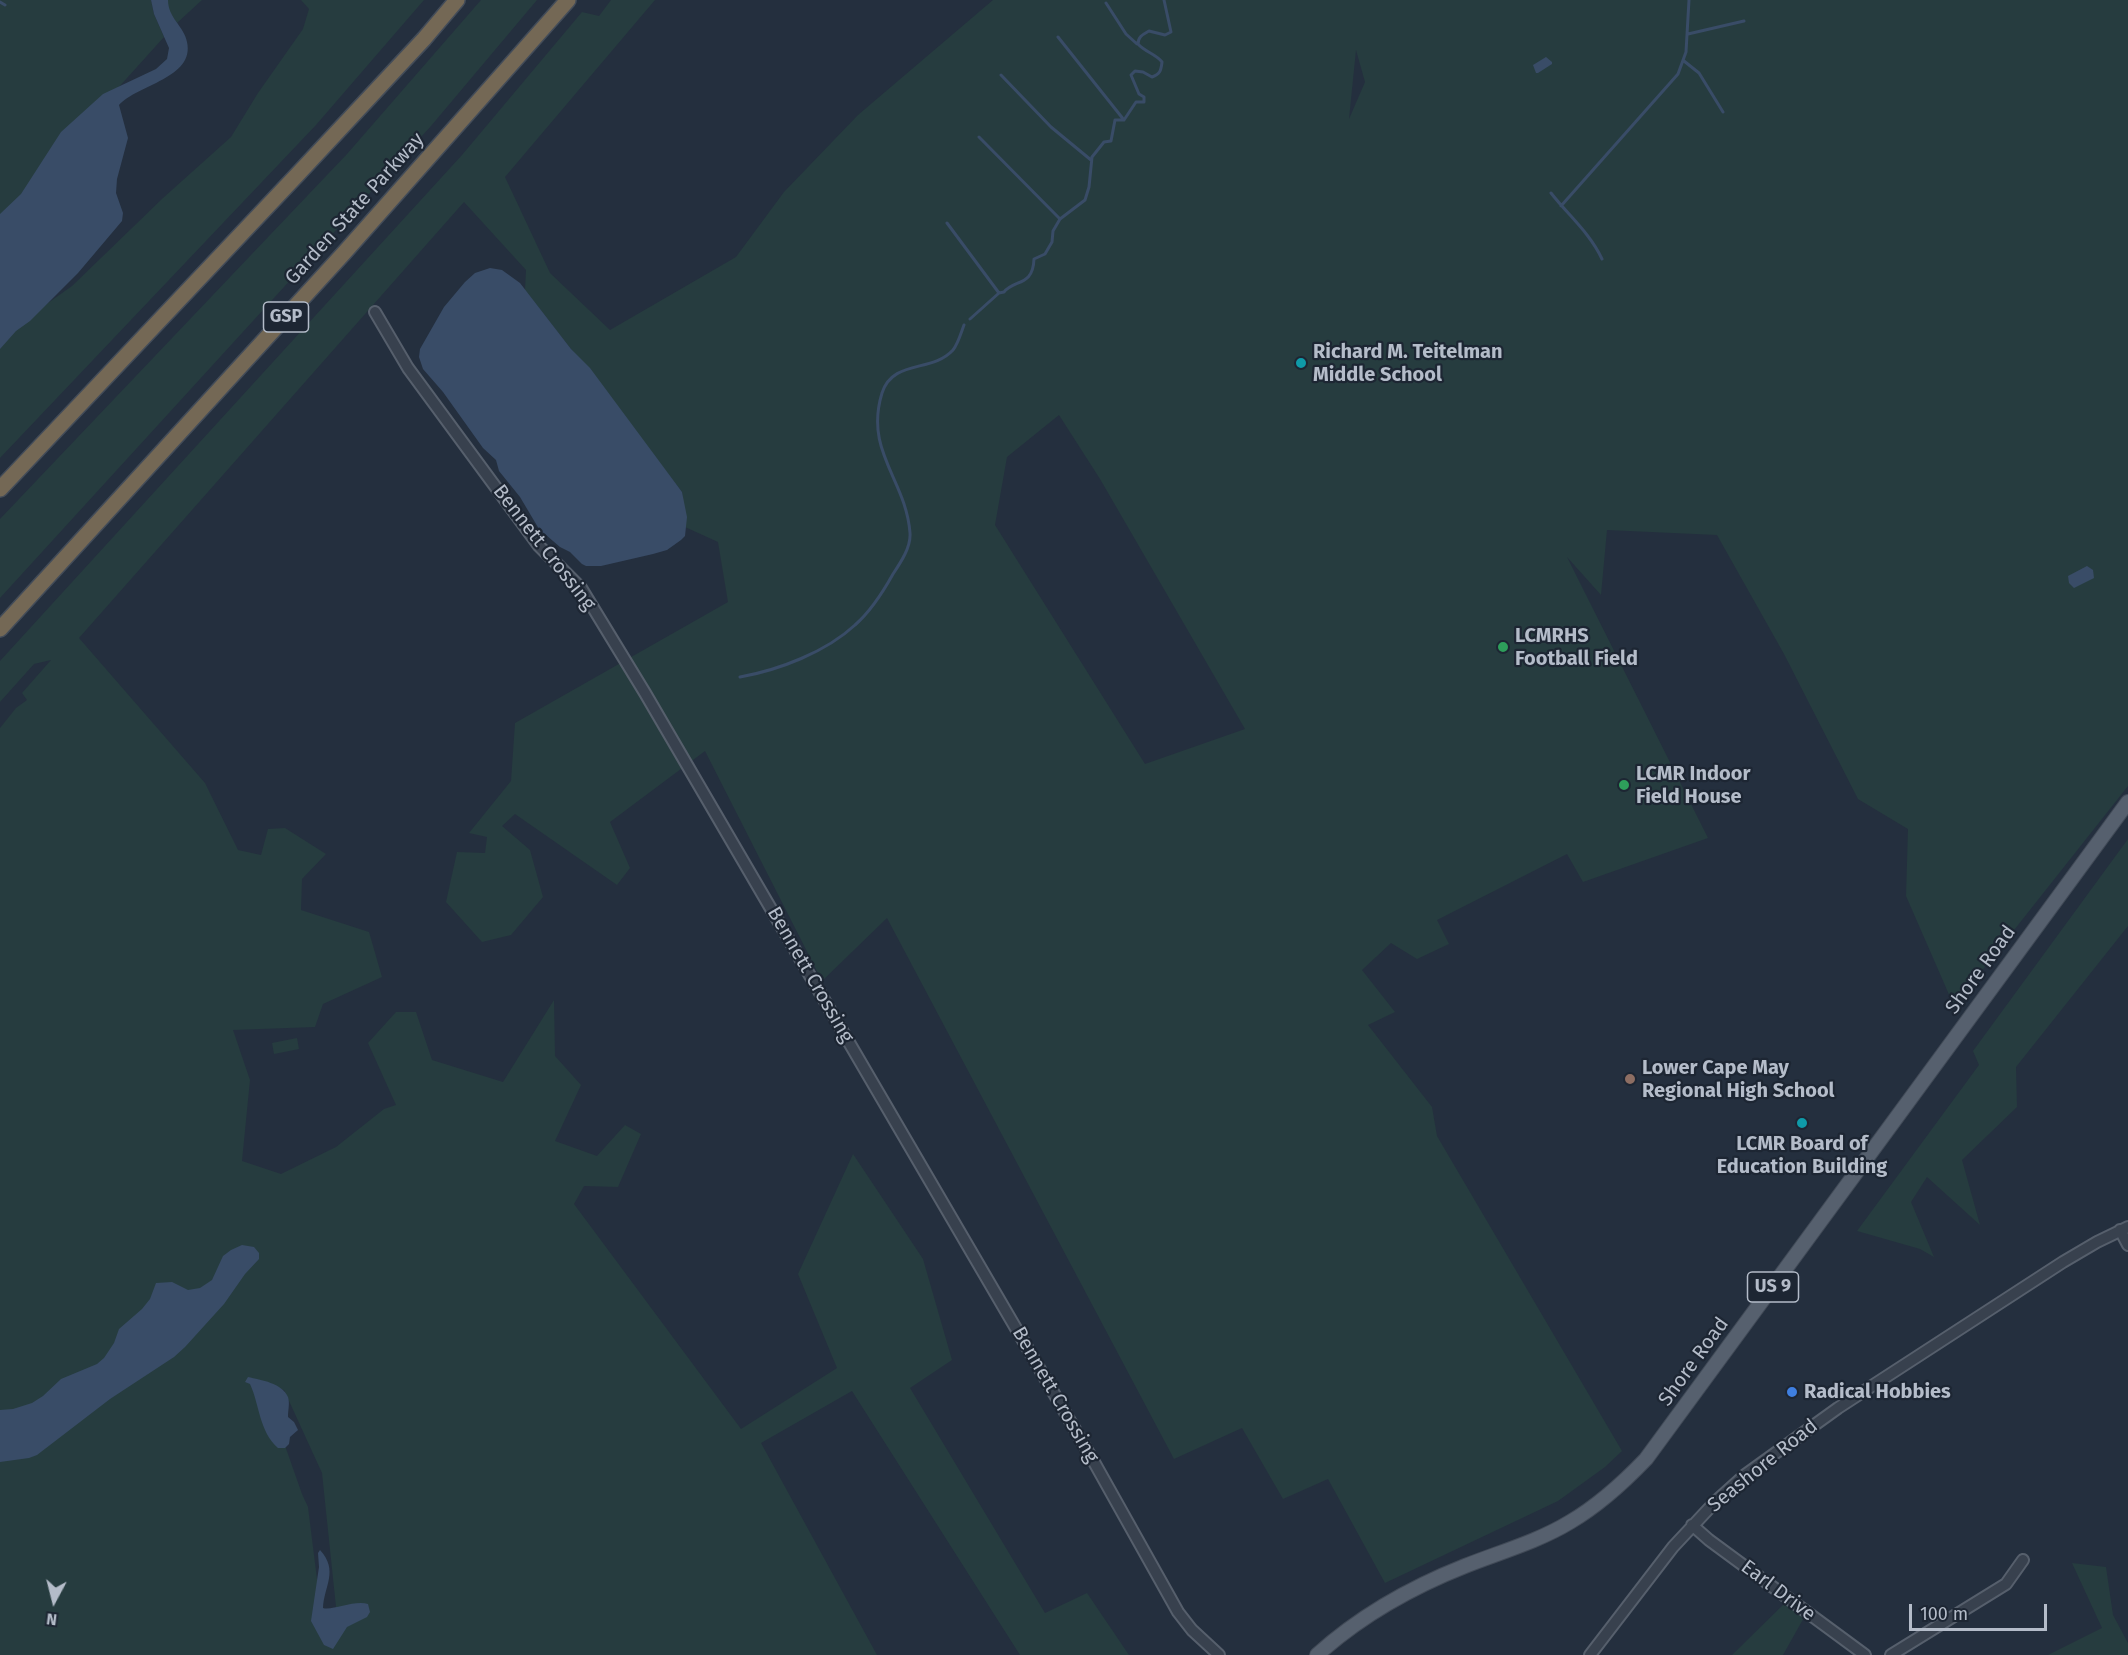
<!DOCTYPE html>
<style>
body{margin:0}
#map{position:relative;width:2128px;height:1655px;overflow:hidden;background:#242f3e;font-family:"Fira Sans",sans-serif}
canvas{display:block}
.north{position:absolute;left:24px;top:1571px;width:60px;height:60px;-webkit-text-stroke:4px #1d2633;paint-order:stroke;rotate:187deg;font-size:16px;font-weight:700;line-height:24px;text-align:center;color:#b4bcc9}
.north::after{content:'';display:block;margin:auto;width:21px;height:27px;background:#b4bcc9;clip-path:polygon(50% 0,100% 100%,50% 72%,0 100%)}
.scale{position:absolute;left:1909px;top:1604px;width:138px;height:27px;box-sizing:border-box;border:3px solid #b4bcc9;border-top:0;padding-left:8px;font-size:18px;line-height:21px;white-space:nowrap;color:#b4bcc9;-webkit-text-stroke:4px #1d2633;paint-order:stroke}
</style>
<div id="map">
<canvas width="2128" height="1655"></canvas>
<div class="north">N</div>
<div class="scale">100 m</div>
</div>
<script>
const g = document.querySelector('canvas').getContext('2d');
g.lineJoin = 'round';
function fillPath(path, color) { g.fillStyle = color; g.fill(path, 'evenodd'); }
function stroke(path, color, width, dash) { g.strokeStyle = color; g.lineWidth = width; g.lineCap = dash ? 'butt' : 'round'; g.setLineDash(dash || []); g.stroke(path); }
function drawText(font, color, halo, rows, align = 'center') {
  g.font = font + ' "Fira Sans",sans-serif'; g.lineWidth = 4.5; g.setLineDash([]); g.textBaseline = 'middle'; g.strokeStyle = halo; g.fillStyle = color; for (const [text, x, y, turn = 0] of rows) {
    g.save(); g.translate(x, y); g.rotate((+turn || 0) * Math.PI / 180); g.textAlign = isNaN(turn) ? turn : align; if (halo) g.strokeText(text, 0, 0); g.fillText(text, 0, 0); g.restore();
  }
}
fillPath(new Path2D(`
 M0 0H151L154 14 164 37 118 88 0 227Z
 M168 0H202L177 23 168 10Z
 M301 0H424L316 125 0 458V345L7 332 72 286 163 198 231 137 258 93 303 29 309 9Z
 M481 0H537L431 126 0 598V519L347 154Z
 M611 0H655L505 177 550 273 610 330 736 257 784 192 858 115 993 0H2128V786L1954 1006 1906 896 1908 829 1858 799 1784 654 1717 535 1607 530 1601 595 1567 557 1708 838 1583 882 1567 854 1437 920 1449 944 1417 959 1391 943 1362 970 1395 1012 1368 1025 1432 1107 1437 1136 1622 1451 1605 1467 1558 1501 1385 1583 1328 1479 1283 1499 1242 1428 1174 1459 887 918 822 981 705 751 610 822 630 868 617 885 515 814 502 826 530 850 543 897 511 935 482 942 446 902 457 852 485 853 487 837 469 833 511 781 515 723 728 602 718 542 685 527 682 492 525 290 526 270 464 202 79 638 205 783 238 850 261 855 268 829 285 828 326 854 302 879 301 910 369 932 382 977 323 1004 315 1027 233 1030 250 1080 242 1161 281 1174 336 1147 384 1109 396 1105 368 1043 396 1012H416L432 1060 503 1082 554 1000 555 1056 581 1085 555 1141 597 1156 625 1125 641 1134 618 1187 584 1186 574 1204 741 1429 837 1368 798 1274 853 1154 923 1259 952 1360 910 1388 1045 1613 1087 1593 1129 1655H1020L852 1391 761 1443 877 1655H0V728L16 708 27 700 22 693 51 660 34 664 0 702V661L462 155 582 12 599 16ZM1356 50 1365 82 1349 119ZM1059 415 1100 479 1245 729 1145 764 995 525 1007 457ZM280 1389 284 1390 322 1473 336 1607 323 1627 308 1507 302 1494 269 1400Z
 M2128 839V926L2016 1067 2017 1107 1962 1160 1980 1225 1927 1177 1911 1202 1934 1257 1920 1249 1857 1231 1979 1065 1973 1051Z
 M297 1038 299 1049 274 1054 272 1043Z
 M2072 1563 2106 1567 2113 1615 2128 1643V1655H2048L2102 1628Z
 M1788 1600 1806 1614 1783 1655H1732Z`), '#263c3f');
fillPath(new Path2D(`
 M151 0H168C168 18 184 26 187 42 195 78 137 85 119 105L128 138 117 179 116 193 123 213 122 221 78 273 30 321 16 331 0 349V214L21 194 61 132 103 94 156 69 167 59 169 48 154 14Z
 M1546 57 1552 62V64L1538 73H1536L1533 65Z
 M490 268 502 270 520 283 571 349 590 368 682 492 687 517 685 536 681 540 667 550 653 554 601 566H586L582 564 570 552 560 547 539 529 520 497 499 471 496 460 483 448 443 392 423 369 419 357 420 349 444 307 465 282 475 273Z
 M2087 566 2093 570 2094 578 2074 588 2069 583 2068 576Z
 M242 1245 254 1247 259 1253V1259L245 1274 224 1304 185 1347 174 1357 110 1399 37 1455 29 1458 0 1462V1410L13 1409 32 1403 43 1396 61 1379 97 1364 104 1358 114 1343 119 1329 142 1309 150 1299 156 1283 172 1282 188 1290 200 1288 212 1280 223 1256 231 1250Z
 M248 1377C261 1380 282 1383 288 1397 290 1403 288 1410 288 1417L294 1422 298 1430 290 1437 289 1444 285 1448H278C259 1431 260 1406 250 1384L245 1382Z
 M320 1550C339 1571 324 1586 323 1608 332 1611 354 1600 368 1604L370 1612 367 1617 347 1627 333 1649 324 1645 311 1621 319 1567 318 1553Z`), '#394c67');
stroke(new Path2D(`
 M0 2 5 5
 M1106 3 1126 34 1137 44
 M1688 34 1744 21
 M1058 37 1124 120
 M1684 61 1699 73 1723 112
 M1001 75 1051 127 1091 160
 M979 137 1060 219
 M1551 193C1568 215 1590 233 1602 259
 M1561 206 1678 74 1686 52 1689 0
 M947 223 999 293
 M970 319 999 293 1004 292C1014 279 1033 287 1034 259L1045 254 1052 242 1053 231 1060 219 1085 200 1089 187 1092 157 1104 142 1111 141 1115 120H1124L1136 102H1144V97L1139 94 1131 75 1135 71 1143 72 1152 77C1160 74 1161 71 1162 62 1156 54 1145 52 1138 44 1138 36 1144 34 1149 31L1165 35 1171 32 1164 0
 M740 677C779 670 826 652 855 625 871 611 883 592 893 574 901 562 911 547 910 533 906 479 864 452 882 393 893 359 932 373 953 350 958 344 961 333 964 325`), '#394c67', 3);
const minor = new Path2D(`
 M375 312 408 368 539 546 581 588 645 693 1094 1462 1178 1612 1192 1630 1219 1655
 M2120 1230 2128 1245
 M1692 1525 1709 1540 1865 1655
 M1590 1655 1673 1547 1715 1502 1745 1475 1838 1408 2063 1262 2097 1242 2128 1227
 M1891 1655 2006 1584 2023 1560`);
const major = new Path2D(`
 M1317 1655C1359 1617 1412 1587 1465 1566 1500 1552 1537 1542 1570 1522 1599 1505 1623 1483 1646 1459L2128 802`);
const highway = new Path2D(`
 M0 489 297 175 424 39 457 0
 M0 629 344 253 568 0`);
stroke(minor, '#565f6c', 14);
stroke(major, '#414a57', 16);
stroke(highway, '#434c59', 18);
stroke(minor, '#38414e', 10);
stroke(major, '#56606e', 14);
stroke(highway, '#746855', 15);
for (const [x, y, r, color] of [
 [1301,363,6,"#0f9aa8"],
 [1503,647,6,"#2e9e5b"],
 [1624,785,6,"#2e9e5b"],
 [1630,1079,6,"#8d6e63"],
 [1802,1123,6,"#0f9aa8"],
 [1792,1392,6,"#3f7fe0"]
]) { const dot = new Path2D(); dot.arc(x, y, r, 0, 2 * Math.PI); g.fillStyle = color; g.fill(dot); stroke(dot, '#1d2633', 2); }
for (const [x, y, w] of [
 [286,317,45],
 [1773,1287,51]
]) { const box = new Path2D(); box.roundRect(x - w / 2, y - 15, w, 30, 4.5); g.fillStyle = '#1d2633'; g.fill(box); stroke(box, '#b4bcc9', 1.5); }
drawText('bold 18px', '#b4bcc9', null, [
 ["GSP",286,317],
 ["US 9",1773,1287]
]);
drawText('20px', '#b4bcc9', '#1d2633', [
 ["Garden State Parkway",355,209,-48],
 ["Bennett Crossing",544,548,52],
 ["Shore Road",1981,970,-54],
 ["Bennett Crossing",810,975,60],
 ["Shore Road",1694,1362,-54],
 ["Bennett Crossing",1055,1395,60],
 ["Seashore Road",1763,1466,-39],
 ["Earl Drive",1778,1591,37]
]);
drawText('bold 20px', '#b4bcc9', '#1d2633', [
 ["Richard M. Teitelman",1313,352],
 ["Middle School",1313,375],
 ["LCMRHS",1515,636],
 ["Football Field",1515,659],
 ["LCMR Indoor",1636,774],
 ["Field House",1636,797],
 ["Lower Cape May",1642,1068],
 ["Regional High School",1642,1091],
 ["LCMR Board of",1802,1144,"center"],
 ["Education Building",1802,1167,"center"],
 ["Radical Hobbies",1804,1392]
], 'left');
</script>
